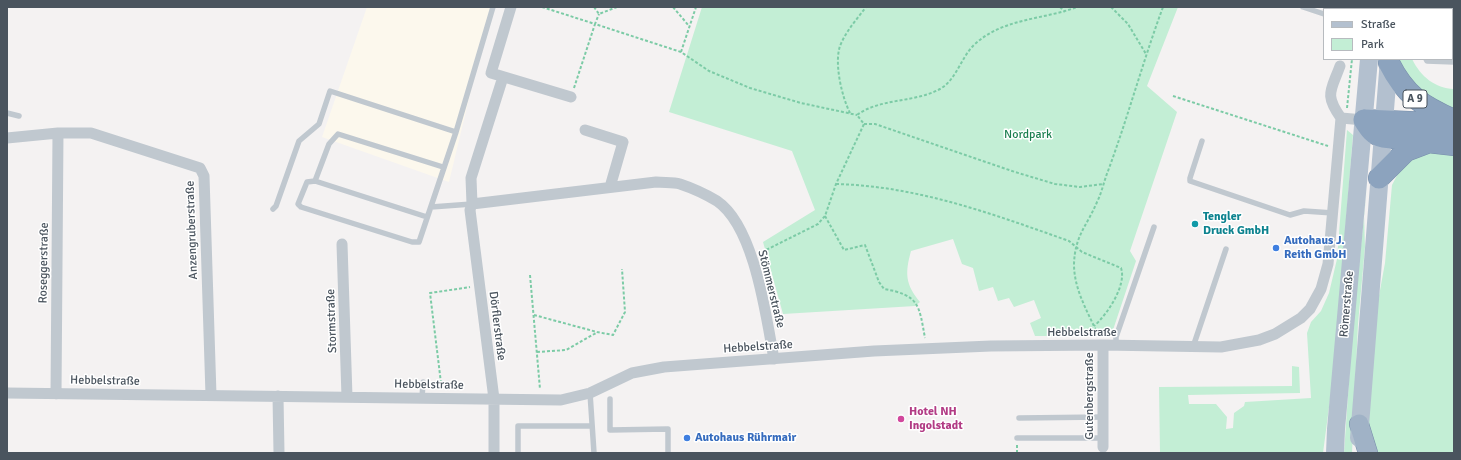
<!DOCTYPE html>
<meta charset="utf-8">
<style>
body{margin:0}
#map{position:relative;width:1461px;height:460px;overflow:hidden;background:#f4f2f2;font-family:Signika,sans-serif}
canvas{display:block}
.frame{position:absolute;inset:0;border:8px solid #4a545e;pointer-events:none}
.legend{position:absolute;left:1323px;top:8px;width:130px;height:52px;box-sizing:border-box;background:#fff;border:1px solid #b7bbbf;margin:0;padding:5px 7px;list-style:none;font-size:12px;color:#4a545e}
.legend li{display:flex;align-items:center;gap:8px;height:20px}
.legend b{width:20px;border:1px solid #b7bbbf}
</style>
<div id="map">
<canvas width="1461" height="460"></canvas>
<div class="frame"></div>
<ul class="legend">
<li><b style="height:5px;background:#b3c0cf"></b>Straße</li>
<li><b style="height:11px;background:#c3eed5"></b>Park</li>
</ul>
</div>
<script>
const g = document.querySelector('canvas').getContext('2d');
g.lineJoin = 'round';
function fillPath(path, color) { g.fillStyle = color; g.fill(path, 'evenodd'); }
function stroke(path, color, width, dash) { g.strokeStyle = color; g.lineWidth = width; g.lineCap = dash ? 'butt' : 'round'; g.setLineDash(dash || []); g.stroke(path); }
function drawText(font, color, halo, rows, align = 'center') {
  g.font = font + ' Signika,sans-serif'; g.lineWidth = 3; g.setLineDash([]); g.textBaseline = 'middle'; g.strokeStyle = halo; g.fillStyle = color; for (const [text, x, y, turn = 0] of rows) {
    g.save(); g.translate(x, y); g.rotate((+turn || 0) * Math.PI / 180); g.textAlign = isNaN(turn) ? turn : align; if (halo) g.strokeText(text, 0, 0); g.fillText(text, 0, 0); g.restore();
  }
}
fillPath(new Path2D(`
 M367 7H491L449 182 322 137Z`), '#fcf8ed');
fillPath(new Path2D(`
 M702 7H1178L1147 86 1177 112 1130 251 1136 261 1111 336H1035L1030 323 1041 318 1034 300 1014 307 1009 298 998 301 993 287 979 291 973 268 962 264 953 239 911 251C905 273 905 284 920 302L915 306 783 314 763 242 815 210 792 151 669 112Z
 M1397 59H1412C1421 77 1435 88 1454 89V114L1415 91Z
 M1347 130 1353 135 1334 369 1323 453H1160L1159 387 1292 386V366L1299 367 1300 393 1188 395 1189 404H1216L1227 417 1226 429 1233 428 1234 413 1244 406 1245 402 1311 398 1307 333 1311 322 1321 311 1329 293 1337 259Z
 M1424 150 1454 152V453H1376L1368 424 1376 312 1385 263 1392 185 1403 164Z
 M1367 188 1364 214 1365 247 1358 324 1352 453H1344L1353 323Z`), '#c3eed5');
const trunk = new Path2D(`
 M1359 424 1368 453`);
const motorway = new Path2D(`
 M1389 63C1405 95 1422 106 1454 120
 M1364 120C1369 128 1373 135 1383 137L1454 145
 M1364 120 1454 124
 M1379 178 1406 151 1427 143`);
stroke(trunk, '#778eaa', 20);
stroke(motorway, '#778eaa', 22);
stroke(new Path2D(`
 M542 7 595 24 599 14
 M594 7 599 14 617 7
 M673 7 689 26
 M1060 7 1065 12
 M1111 7 1128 24 1146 54
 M1354 9V7
 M681 52 696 7
 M574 88 595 24 681 52 709 71 750 88 801 103 857 115
 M1173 96 1328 146
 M1347 108 1352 59
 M850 113C842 97 834 64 840 46 846 31 857 19 866 7
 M864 124H875L1015 172 1055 184 1080 187 1103 184
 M836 184C917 186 993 214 1069 241L1082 252 1121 268C1127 285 1107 315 1094 326
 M825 216 844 250 865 245 879 282 884 289C920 295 919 306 925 338
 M762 252 818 224 825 216 836 184 864 124 857 115C880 98 914 103 940 89 956 80 961 58 973 46 1001 18 1043 20 1077 7
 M530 275 540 389
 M534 315 597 332 613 335 625 312 622 269
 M1098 335C1088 312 1074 290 1074 264 1075 235 1087 226 1097 202 1102 192 1104 181 1108 171 1128 117 1143 61 1163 7
 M537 352 566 350 596 333
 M441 383 430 293 470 287
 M1017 453V445`), '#7ccba6', 2, [3, 2]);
stroke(new Path2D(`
 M1303 7 1324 14
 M1423 9V7
 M1452 17H1454
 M1426 59 1427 61 1454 62
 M7 113 19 116
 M1202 141 1190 178V181L1290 215 1304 211 1333 213
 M443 167 338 134 329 144 315 181 307 182 298 204 301 207 412 242H419L456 132 493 7
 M315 181 427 217
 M431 207 472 204
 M273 209 276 206 299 141 319 124 330 91 456 132
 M1116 346V337L1154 227
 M1193 347 1226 249
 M590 393 594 453
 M422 398 423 382
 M610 399V430L668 429V453
 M1019 418 1103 417
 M1017 438H1103
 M518 453V426H591`), '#c0c8cf', 5.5);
stroke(new Path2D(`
 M511 7 491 73 571 97
 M1341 118 1364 120
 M585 130 623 142 610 187
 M7 138 58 133H91L200 168 204 176 211 395
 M472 204 656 182C664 183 673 182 680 184 692 188 707 195 717 201 755 227 766 317 774 359
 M342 244 347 397
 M1103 345V447
 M7 393 561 400 590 393 632 373 664 367 874 351 991 346 1103 345 1221 347 1259 340 1275 334 1301 318 1310 309 1321 289 1328 264 1341 118C1324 94 1331 91 1340 66
 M56 394 58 133
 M278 396 279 453
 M494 453V399L470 210 472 204 471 178 503 77`), '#c0c8cf', 11);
stroke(new Path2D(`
 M1374 9V7
 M1394 9V7
 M1359 438 1389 59
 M1335 453 1336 429 1369 59`), '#b3c0cf', 18);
stroke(trunk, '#a0b2c6', 19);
stroke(motorway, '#8ca3be', 21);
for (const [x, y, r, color] of [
 [1195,224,4,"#0f9aa8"],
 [1276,248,4,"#3f7fe0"],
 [901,419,4,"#d1479c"],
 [687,438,4,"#3f7fe0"]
]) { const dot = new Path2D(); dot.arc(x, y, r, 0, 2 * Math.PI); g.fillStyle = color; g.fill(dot); stroke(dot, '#fff', 1.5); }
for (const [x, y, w] of [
 [1415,99,24]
]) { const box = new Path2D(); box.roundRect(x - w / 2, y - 9, w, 18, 3); g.fillStyle = '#fff'; g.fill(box); stroke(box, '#4a545e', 1); }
drawText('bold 11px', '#4a545e', null, [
 ["A 9",1415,99]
]);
drawText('12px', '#1b7f4f', '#fff', [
 ["Nordpark",1028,135]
]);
drawText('bold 12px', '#0d838f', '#fff', [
 ["Tengler",1203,217],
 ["Druck GmbH",1203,231]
], 'left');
drawText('12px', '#4a545e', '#fff', [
 ["Anzengruberstraße",192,230,-92],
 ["Roseggerstraße",44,263,-89],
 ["Stömmerstraße",771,289,76],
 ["Römerstraße",1347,304,-85],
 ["Stormstraße",332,321,-92],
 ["Dörflerstraße",497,326,83],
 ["Hebbelstraße",1082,333],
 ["Hebbelstraße",758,347,-4],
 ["Hebbelstraße",105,381,1],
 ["Hebbelstraße",429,385,1],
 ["Gutenbergstraße",1090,396,-90]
]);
drawText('bold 12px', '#366cbe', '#fff', [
 ["Autohaus J.",1284,241],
 ["Reith GmbH",1284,255],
 ["Autohaus Rührmair",695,438]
], 'left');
drawText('bold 12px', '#b23c85', '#fff', [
 ["Hotel NH",909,412],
 ["Ingolstadt",909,426]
], 'left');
</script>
